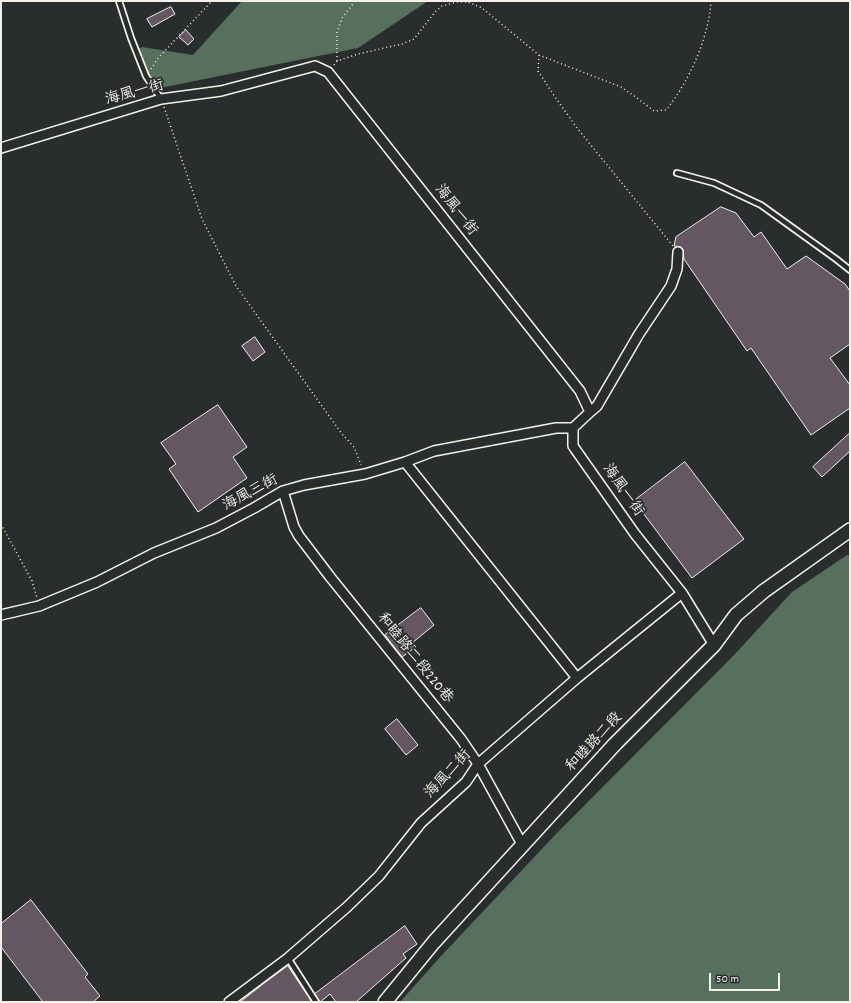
<!DOCTYPE html>
<meta charset="utf-8">
<style>
body{margin:0}
#map{position:relative;width:851px;height:1003px;overflow:hidden;background:#2a2d2e;font-family:Dekko,sans-serif}
canvas{display:block}
.frame{position:absolute;inset:0;border:2px solid #f4f1e8;pointer-events:none}
.scale{position:absolute;left:709px;top:973px;width:71px;height:18px;box-sizing:border-box;border:2px solid #f4f1e8;border-top:0;padding-left:5px;font-size:12px;line-height:14px;white-space:nowrap;color:#f4f1e8;-webkit-text-stroke:3px #2a2d2e;paint-order:stroke}
</style>
<div id="map">
<canvas width="851" height="1003"></canvas>
<div class="frame"></div>
<div class="scale">50 m</div>
</div>
<script>
const g = document.querySelector('canvas').getContext('2d');
g.lineJoin = 'round';
function fillPath(path, color) { g.fillStyle = color; g.fill(path, 'evenodd'); }
function stroke(path, color, width, dash) { g.strokeStyle = color; g.lineWidth = width; g.lineCap = dash ? 'butt' : 'round'; g.setLineDash(dash || []); g.stroke(path); }
function drawText(font, color, halo, rows, align = 'center') {
  g.font = font + ' Dekko,"LXGW WenKai TC",sans-serif'; g.lineWidth = 3.5; g.setLineDash([]); g.textBaseline = 'middle'; g.strokeStyle = halo; g.fillStyle = color; for (const [text, x, y, turn = 0] of rows) {
    g.save(); g.translate(x, y); g.rotate((+turn || 0) * Math.PI / 180); g.textAlign = isNaN(turn) ? turn : align; if (halo) g.strokeText(text, 0, 0); g.fillText(text, 0, 0); g.restore();
  }
}
fillPath(new Path2D(`
 M242 1H428L358 48 160 88 132 52 142 47 193 55Z
 M847 555 850 556V1002H400L441 956 556 834 735 654 792 592Z`), '#57705d');
const building = new Path2D(`
 M171 7 175 14 152 27 147 19Z
 M186 30 194 39 188 45 179 37Z
 M721 207 736 213 754 237 761 232 787 269 806 256 845 284 850 291V344L830 358 850 385V408L811 435 751 348 747 351 684 259 683 249 681 247 674 246 676 237Z
 M255 337 265 352 253 361 242 346Z
 M218 405 247 447 233 457 247 478 198 512 169 469 176 464 161 443Z
 M850 433V451L822 477 813 467Z
 M685 462 744 539 692 578 634 501Z
 M421 608 434 625 412 643 416 647 402 657 385 635Z
 M397 719 418 745 406 755 385 729Z
 M31 900 88 974 85 977 100 996 93 1002H43L1 947V924Z
 M405 926 417 944 403 954 406 958 356 1002H336L330 994 320 1002 315 994Z
 M288 966 312 1002H240L267 981Z`);
fillPath(building, '#655762');
stroke(building, '#f4f1e8', 1);
const lane = new Path2D(`
 M119 1 131 38 146 76 161 99
 M677 173 714 183 761 205 836 259 850 270
 M288 958 316 1002`);
const street = new Path2D(`
 M1 148 161 99 221 91 315 66 328 72 580 391 590 412 573 428V446L635 534 682 593 714 645
 M590 412 597 406 639 334 671 286 677 269 678 252
 M405 462 577 678
 M283 491 294 527 299 536 331 578 461 739 478 764 523 846
 M1 615 39 606 97 582 154 553 216 528 254 508 283 491 304 485 365 474 405 462 434 451 556 428H573
 M229 1002 288 958 347 907 379 876 421 823 466 782 478 764 577 678 682 593`);
const secondary = new Path2D(`
 M385 1002 434 942 615 744 714 645 736 615 764 591 850 530`);
stroke(lane, '#f4f1e8', 8);
stroke(street, '#f4f1e8', 12);
stroke(secondary, '#f4f1e8', 16);
stroke(new Path2D(`
 M539 55 538 71 555 97 577 128 673 246
 M337 61V32L342 18 353 4V1
 M334 65 337 61 358 54 402 44 414 39 435 12 442 6 457 2H468L482 8 539 55 621 87 637 98 654 111 666 110C689 82 709 37 711 1
 M151 69 158 58 212 1
 M164 107 202 219 236 286 342 434 354 447 361 465
 M1 524 32 581 37 598`), '#f4f1e8', 1.5, [1, 3]);
stroke(lane, '#2a2d2e', 4.5);
stroke(street, '#2a2d2e', 9);
stroke(secondary, '#2a2d2e', 13);
drawText('15px', '#f4f1e8', '#2a2d2e', [
 ["海風一街",135,94,-15],
 ["海風一街",455,211,52],
 ["海風一街",622,491,55],
 ["海風三街",251,494,-28],
 ["和睦路二段220巷",414,659,51],
 ["和睦路二段",595,743,-47],
 ["海風二街",449,775,-47]
]);
</script>
